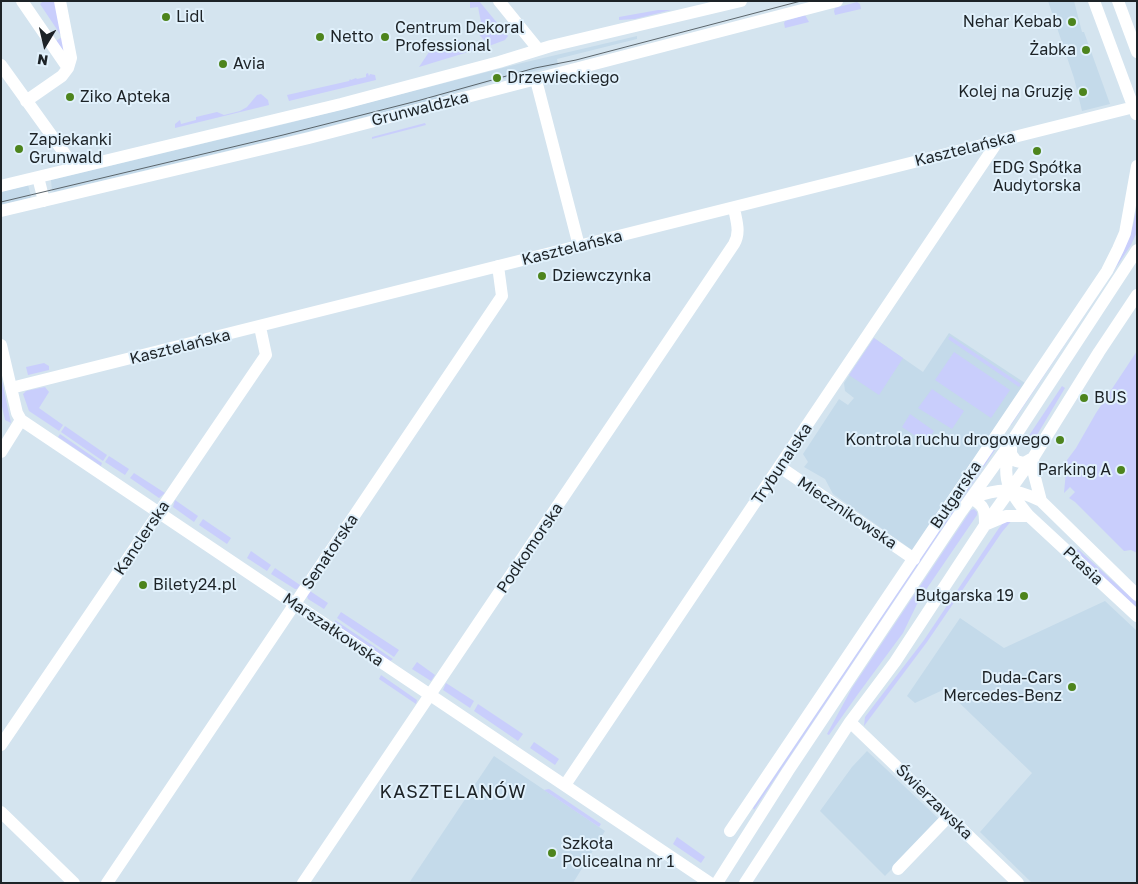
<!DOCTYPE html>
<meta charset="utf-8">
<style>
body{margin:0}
#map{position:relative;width:1138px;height:884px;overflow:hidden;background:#d4e4ef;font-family:"Golos Text",sans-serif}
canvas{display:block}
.frame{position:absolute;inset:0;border:2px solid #1d2327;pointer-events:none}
.north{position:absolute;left:20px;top:20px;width:50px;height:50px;-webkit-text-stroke:4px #e1f1fc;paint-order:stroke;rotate:189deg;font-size:14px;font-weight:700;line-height:20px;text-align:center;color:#1d2327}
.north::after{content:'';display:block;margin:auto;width:18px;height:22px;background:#1d2327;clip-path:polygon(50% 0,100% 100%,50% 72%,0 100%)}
</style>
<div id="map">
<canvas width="1138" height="884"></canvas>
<div class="frame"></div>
<div class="north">N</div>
</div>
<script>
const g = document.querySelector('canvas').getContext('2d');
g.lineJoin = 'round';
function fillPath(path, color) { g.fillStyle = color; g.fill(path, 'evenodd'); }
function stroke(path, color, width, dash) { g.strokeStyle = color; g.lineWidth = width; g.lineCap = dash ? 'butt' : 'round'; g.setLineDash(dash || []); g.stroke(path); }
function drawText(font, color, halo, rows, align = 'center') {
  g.font = font + ' "Golos Text",sans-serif'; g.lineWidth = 4; g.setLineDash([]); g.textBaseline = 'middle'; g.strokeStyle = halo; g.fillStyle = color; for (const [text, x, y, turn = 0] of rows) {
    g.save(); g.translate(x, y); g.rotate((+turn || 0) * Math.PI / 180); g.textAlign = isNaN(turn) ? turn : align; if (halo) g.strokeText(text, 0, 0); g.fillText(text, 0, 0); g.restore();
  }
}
fillPath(new Path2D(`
 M1048 1H1074L1082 32H1084L1110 104 1082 111 1074 78Z
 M637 36V39L557 59 558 65 473 87 444 96V97L295 135 54 192 52 191 51 180 293 122 522 63Z
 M28 185 31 196 30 198 1 205V192Z
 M949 333 1025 383 912 550 833 494 825 479 804 467 808 462 803 454 839 399 848 405 854 398 845 391 844 383 874 338 923 372Z
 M1105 601 1137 631V883H1032L980 832 1032 773 945 689 915 703 907 696 960 618 1004 648Z
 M867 751 940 820 885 876 820 811 852 767Z
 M494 756 605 831 573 883H409Z`), '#c4daea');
fillPath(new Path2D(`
 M43 1H58L66 54 56 41 62 37 40 4Z
 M470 1H479L508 36 505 40 489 46 477 32 484 29 482 22H481L478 7 470 8Z
 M857 2 860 4 861 9 835 15 834 11 835 8Z
 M658 10H671L635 19 619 20V17Z
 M805 15 809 22 785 28 784 23 785 21Z
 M455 40 471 42 478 49 419 67 433 46Z
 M368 73 369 76 370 74 375 75 376 80 289 101 287 95 349 81 350 79 351 80 356 78 357 79 366 77V74Z
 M261 94 268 100 269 105 175 128V124L180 120 181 124 196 120V117L217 112 224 115 240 111 247 107 257 95Z
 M425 123 426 125 372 139V137Z
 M1137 204V232L1131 245 1011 425H1010L1111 275C1124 253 1134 230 1137 204Z
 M950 336 1021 384 1019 387 948 339Z
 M874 338 903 358 879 395 849 375Z
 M1137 351V553L1131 550 1124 551 1075 502 1069 498 1075 492 1070 487 1064 493 1067 460 1076 448 1096 413Z
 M954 352 1010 390 991 418 935 380Z
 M44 363 49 366V370L28 375 26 367Z
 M1 381H2L11 423 5 420 1 402Z
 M1062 386 1065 388 1034 440 1028 437Z
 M45 387 49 392 39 408 63 425 59 431 29 411 23 394 26 391Z
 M932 389 964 411 952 429 918 408Z
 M910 414 934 431 926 443 902 427Z
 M65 426 107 455 103 461 61 432Z
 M60 434 102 463 101 466 58 437Z
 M1002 437 1003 438 754 810 753 808Z
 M109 456 129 469 125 475 105 462Z
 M134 473 165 493 159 498 130 478Z
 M175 500 198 516 194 522 173 507Z
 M974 509 977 512V515L919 600 903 633 858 694 829 735 827 734 852 688 971 510Z
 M203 519 231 538 227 544 199 525Z
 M1013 519 1002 532 927 642 864 726 865 717 924 640 999 528 1003 523Z
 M1078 549 1137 603V608L1076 551Z
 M251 551 271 565 267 571 247 558Z
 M275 568 300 585 297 589H295L271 574Z
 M310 591 328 603 324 609 308 599 307 596Z
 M341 612 399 650 394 657 337 618Z
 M335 620 393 659 390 661 334 623Z
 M417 662 435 675 431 681 412 669Z
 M381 675 417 700 416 704 379 679Z
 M446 683 474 701 470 708 443 690Z
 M478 704 523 734 518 741 474 711Z
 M534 742 559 759 555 765 530 748Z
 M549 789 601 824 599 827 544 790Z
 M677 837 705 857 701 863 673 844Z`), '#c9cefc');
stroke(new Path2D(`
 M22 1 68 68
 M499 1 538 49
 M1094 1 1136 114
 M1118 1 1137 52
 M1 65 75 168
 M536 80 579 246
 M26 101 62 76 68 68 71 58 60 1
 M38 177 44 201
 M1 186 341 104 499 62 551 46 741 1
 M1 211 309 138 837 1
 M1 345 17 413 21 420 710 883
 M11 388 1134 107
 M1011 446V454L1016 461 1024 463 1033 458 1034 474 1041 501
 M1009 450C1001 481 1010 493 1029 516L1137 616
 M1 452 21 420
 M780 467 914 559
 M971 498C1000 488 1013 487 1041 501L1137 595
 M971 498C985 506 985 510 985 525
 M987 524 1006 516H1029
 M850 722 1018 883
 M1 745 266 355 260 327
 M565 785 998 141
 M1 812 74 883
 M730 831 1107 271 1118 249 1125 233 1137 166
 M898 869 948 817
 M107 883 502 296 498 266
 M303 883 734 244C741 232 736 220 734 208
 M717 883 788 771 961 512 1012 441 1137 250
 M745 883 850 722 895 662 985 525 1033 458 1099 352 1137 295`), '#fff', 12);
stroke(new Path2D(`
 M1 202 283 135 417 101 535 68 576 60 801 1`), '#5b656b', 1);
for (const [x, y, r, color] of [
 [166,17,5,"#4d841d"],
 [1072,22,5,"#4d841d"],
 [320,37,5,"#4d841d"],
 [385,37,5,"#4d841d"],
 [1086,50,5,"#4d841d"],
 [223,64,5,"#4d841d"],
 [497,78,5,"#4d841d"],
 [1083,92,5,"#4d841d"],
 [70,97,5,"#4d841d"],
 [19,149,5,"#4d841d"],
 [1037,151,5,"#4d841d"],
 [542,276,5,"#4d841d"],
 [1084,398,5,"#4d841d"],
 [1060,440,5,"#4d841d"],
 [1121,470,5,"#4d841d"],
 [143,585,5,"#4d841d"],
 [1024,596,5,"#4d841d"],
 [1072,687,5,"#4d841d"],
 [552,853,5,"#4d841d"]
]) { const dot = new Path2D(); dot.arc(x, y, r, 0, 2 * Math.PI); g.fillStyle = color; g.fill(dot); stroke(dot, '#e1f1fc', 2); }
drawText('16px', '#1d2327', '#e1f1fc', [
 ["Lidl",176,17],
 ["Nehar Kebab",1062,22,"right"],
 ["Centrum Dekoral",395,28],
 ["Professional",395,46],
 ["Netto",330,37],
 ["Żabka",1076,50,"right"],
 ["Avia",233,64],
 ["Drzewieckiego",507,78],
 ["Kolej na Gruzję",1073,92,"right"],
 ["Ziko Apteka",80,97],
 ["Zapiekanki",29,140],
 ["Grunwald",29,158],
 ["EDG Spółka",1037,168,"center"],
 ["Audytorska",1037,186,"center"],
 ["Dziewczynka",552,276],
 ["BUS",1094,398],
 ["Kontrola ruchu drogowego",1050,440,"right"],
 ["Parking A",1111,470,"right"],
 ["Bilety24.pl",153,585],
 ["Bułgarska 19",1014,596,"right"],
 ["Duda-Cars",1062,678,"right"],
 ["Mercedes-Benz",1062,696,"right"],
 ["Szkoła",562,844],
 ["Policealna nr 1",562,862]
], 'left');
drawText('16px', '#1d2327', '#e1f1fc', [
 ["Grunwaldzka",420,109,-14],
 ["Kasztelańska",965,149,-14],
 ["Kasztelańska",572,248,-14],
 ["Kasztelańska",180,347,-14],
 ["Trybunalska",782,464,-56],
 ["Bułgarska",956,495,-56],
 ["Miecznikowska",847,513,34],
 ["Kanclerska",142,538,-56],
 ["Podkomorska",530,548,-56],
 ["Senatorska",330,552,-56],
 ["Ptasia",1083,566,43],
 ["Marszałkowska",333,630,34],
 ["Świerzawska",934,802,44]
]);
g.letterSpacing = '1px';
drawText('18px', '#1d2327', '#e1f1fc', [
 ["KASZTELANÓW",453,792]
]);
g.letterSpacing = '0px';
</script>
